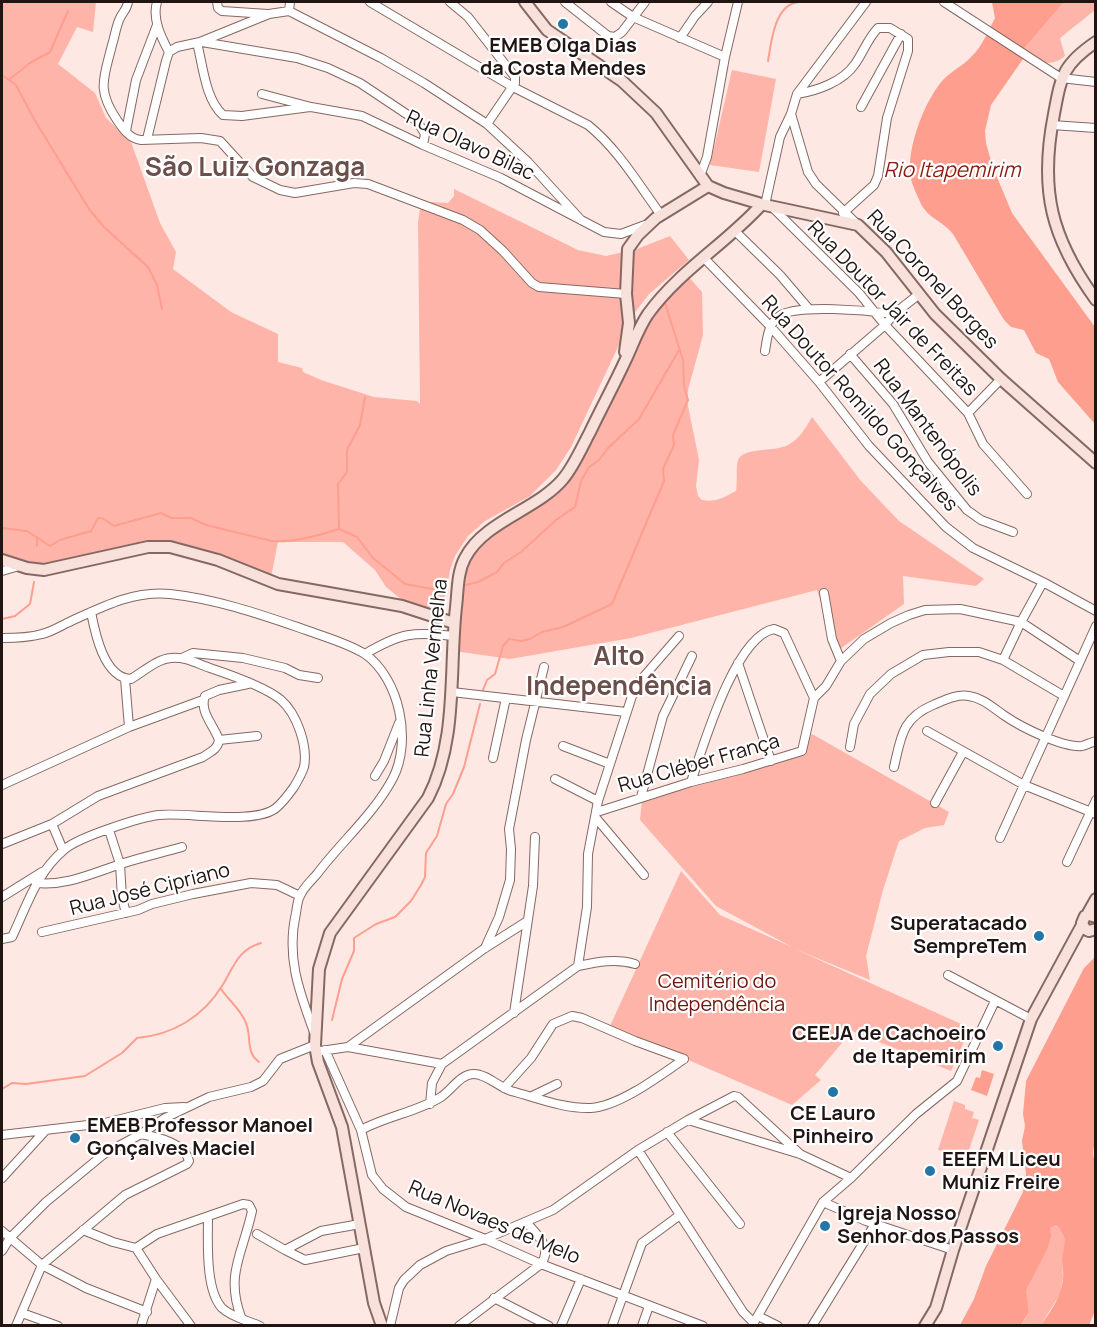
<!DOCTYPE html>
<meta charset="utf-8">
<style>
body{margin:0}
#map{position:relative;width:1097px;height:1327px;overflow:hidden;background:#fde8e4;font-family:Manrope,sans-serif}
canvas{display:block}
.frame{position:absolute;inset:0;border:3px solid #201513;pointer-events:none}
</style>
<div id="map">
<canvas width="1097" height="1327"></canvas>
<div class="frame"></div>
</div>
<script>
const g = document.querySelector('canvas').getContext('2d');
g.lineJoin = 'round';
function fillPath(path, color) { g.fillStyle = color; g.fill(path, 'evenodd'); }
function stroke(path, color, width, dash) { g.strokeStyle = color; g.lineWidth = width; g.lineCap = dash ? 'butt' : 'round'; g.setLineDash(dash || []); g.stroke(path); }
function drawText(font, color, halo, rows, align = 'center') {
  g.font = font + ' Manrope,sans-serif'; g.lineWidth = 4.5; g.setLineDash([]); g.textBaseline = 'middle'; g.strokeStyle = halo; g.fillStyle = color; for (const [text, x, y, turn = 0] of rows) {
    g.save(); g.translate(x, y); g.rotate((+turn || 0) * Math.PI / 180); g.textAlign = isNaN(turn) ? turn : align; if (halo) g.strokeText(text, 0, 0); g.fillText(text, 0, 0); g.restore();
  }
}
fillPath(new Path2D(`
 M2 2H96L93 32 77 27 58 64 95 93 106 118 131 142 160 223 176 252 173 269 231 312 278 334V362L302 368 303 372 321 380 374 397 417 401 420 404 418 222 420 209 431 202 448 203 454 196V189L578 250 606 256 637 249 670 236 689 260 649 294 633 315 571 447 556 470 530 496 485 521 468 536 455 556 450 570 446 595 440 602 428 607 407 604 386 587 375 570 343 542H278L271 577 177 546 46 567 2 557Z
 M1064 2H1095V10L1060 38 1065 56C1048 70 1038 60 1022 51Z
 M732 70 776 79 759 172 710 165Z
 M688 276 702 292 703 335 688 390 687 401 699 460 696 486 698 496 702 500C715 503 725 497 736 491 738 483 735 464 739 458 748 447 775 452 788 445 799 439 806 428 812 417L861 481 899 521 984 579 976 586 903 576 904 604 837 651 817 590 631 638 510 659 454 651 459 586 475 546 559 486 641 325Z
 M812 734 949 812 944 825 925 828 899 841 883 890 866 956 870 980 795 949 970 1028 951 1071 852 1031 815 1075 821 1080 792 1105 610 1026 681 871 720 915 792 947 716 906 640 820 642 800 738 775 800 756Z
 M954 1101 965 1105V1109L974 1112 972 1118 979 1120 966 1159 938 1150Z
 M1056 1225 1063 1232 1065 1243 1062 1261 1063 1277 1060 1294 1041 1325 1021 1326 1029 1312 1025 1290 1047 1250 1049 1228Z`), '#feb4a8');
fillPath(new Path2D(`
 M992 2H1064L1022 51 1023 59 991 105 985 131 986 143 992 165 1012 213 1095 327V424L1058 382 1049 359 1036 353 1024 330 1011 327 1004 320 953 234C943 221 929 219 921 204 918 197 914 189 912 183 903 155 924 101 943 80 951 71 963 66 971 57 982 47 988 31 995 18Z
 M1095 957 1096 1127 1093 1154 1096 1168 1095 1311 1089 1325H1041C1051 1311 1061 1297 1063 1279 1064 1273 1062 1266 1062 1260 1064 1244 1069 1238 1056 1225L1050 1228 1051 1236 1047 1250 1026 1290 1029 1312 1021 1325H960L974 1299 986 1266 1023 1192 1026 1174 1022 1141 1025 1126 1023 1114 1026 1081 1084 968Z
 M982 1070 994 1074 987 1096 971 1090 976 1077 980 1078Z`), '#fe9e8e');
stroke(new Path2D(`
 M768 61C771 44 774 9 794 3 800 1 807 2 814 2
 M2 75 16 85 34 119 89 209 104 227 148 267 157 285 162 309
 M10 79 30 63 50 52 68 11
 M2 528 27 531 50 546 60 540 91 531 98 518H102L114 526 161 513 171 518H191L206 525 272 541C290 543 322 535 339 529L357 537 373 558 405 584 438 590
 M339 529 338 484 347 472V450L360 425 365 397
 M37 537V546
 M466 585 478 582 497 572 504 563 521 552 556 520 575 507 581 481 589 467 599 460 608 448 639 419 679 350
 M2 619 15 616 30 604 34 582
 M483 690 487 680 495 674 503 646 509 639 521 641 530 639 542 632 563 627 612 604 664 481 663 469 674 445 673 435 688 400 684 386 683 360 665 303
 M221 989C229 1001 240 1008 246 1023 252 1037 245 1052 259 1062
 M332 1020 342 979 354 951V938L376 924 395 917 411 901 421 885 425 877 426 853 437 836 446 804 453 794 464 767 480 704
 M2 1089 12 1083 26 1084 85 1076 122 1053 137 1038C172 1035 203 1017 222 986 234 967 237 950 261 943`), '#fe9e8e', 2);
const street = new Path2D(`
 M128 2C127 9 123 12 120 18 116 26 115 36 112 45 104 78 96 89 117 120 123 129 130 139 141 140L201 138 220 141 253 177 280 190 295 193 354 183 368 184 463 220 480 230 503 251 532 283 539 287 626 294
 M157 2C152 19 161 37 169 52
 M217 2 218 8 222 11 268 14
 M370 2 513 87 588 125C618 149 639 185 661 215
 M450 2 468 17 515 77V83L487 124
 M565 2 608 36 615 37 622 32 645 2
 M611 2 633 17 725 57
 M944 2 1061 78 1096 82
 M289 11 290 2
 M680 38 695 16 708 2
 M202 42 297 58 328 68 360 83 417 121 425 134 423 145
 M197 43C203 65 205 99 223 115L242 116 310 107
 M262 94 311 107 362 116 423 145 501 178 604 232 621 234 645 225
 M797 94C816 91 843 82 855 64 863 53 868 38 878 28H890L908 39V51L887 118 878 176 874 185 843 213
 M861 107 901 34
 M1052 125 1096 128
 M126 131 136 80 157 25
 M147 139 166 61 169 52 177 47 200 42 269 14 289 11 381 58 424 83 487 124 528 162 581 220
 M700 176 707 157 725 57 738 2
 M765 205 780 137 791 114
 M773 208 859 293 885 325 968 413 983 444 1027 494
 M857 224 816 184 808 172 791 114 797 94 866 2
 M735 231 780 275 809 309
 M703 257 770 326 819 382 869 446 946 527 973 548 1043 582 1096 611
 M765 351C767 339 768 325 778 317 793 303 872 311 894 314
 M850 354 893 404 928 462 967 510 981 520 1013 532
 M819 382 885 325 894 314 918 295
 M968 413 1001 379
 M2 571 19 566
 M824 593 832 639 841 661
 M2 638C15 638 28 638 42 634 51 632 59 627 67 623 100 608 133 590 170 594 217 599 262 615 306 630 325 637 347 643 365 654 400 679 412 741 393 778 374 814 341 842 317 874 311 881 303 888 300 896 297 901 297 908 296 913 286 957 299 991 314 1032
 M365 654C400 633 414 631 454 636
 M182 658 193 653 243 658 285 668 299 675 318 678
 M1003 660 1021 622 1043 582
 M738 663 771 761
 M452 692 626 712
 M129 727 203 700
 M927 731 1024 785 1096 814
 M219 740 257 736
 M563 746 610 764
 M850 747 854 724 870 694 891 674 923 655 949 652H979L1003 660 1064 696
 M493 758 506 698
 M894 767C901 737 902 718 933 705 945 700 956 694 969 696 983 698 993 708 1005 716 1021 727 1063 748 1082 746 1086 745 1092 742 1096 741
 M375 776 384 761 399 723
 M555 779 598 801
 M691 782C703 747 735 636 774 629L784 633 814 698
 M2 785 129 727 125 679
 M641 797 663 716 692 656
 M935 803 963 752
 M597 812 691 782 743 769 802 751 814 698 826 686 841 661 864 639 891 623 909 615 925 610 960 609 1021 622 1080 661
 M596 818 644 875
 M52 824 63 850
 M109 830 120 864 122 898 126 913
 M1000 838 1096 626
 M2 844 52 824 98 796 203 757C210 752 218 749 219 740 214 725 199 712 205 696L219 690 248 684
 M1067 862 1096 800
 M36 883C66 886 91 874 118 865 139 858 161 853 182 847
 M2 897 42 872
 M42 932 138 910 152 904 193 894 251 883 277 885 300 896
 M2 939 12 937C27 905 37 872 65 849 79 837 141 817 159 815 187 812 255 825 276 808 282 803 289 794 294 787 297 782 302 773 304 767 308 746 297 714 281 700 267 688 228 674 210 668 198 664 184 656 171 658 157 659 143 672 131 679 104 678 95 633 91 612
 M485 948 499 917 510 880 511 849 509 829 526 740 544 667
 M578 966 587 907 588 854 598 801 633 693 639 682 679 636
 M948 975 1031 1019
 M514 1013 533 886 535 837
 M348 1047 485 948 526 922
 M325 1050 361 1130 372 1175 383 1189 406 1207 485 1239 541 1264 703 1326
 M321 1051 348 1047 442 1064
 M504 1088 531 1058 553 1024 572 1016 582 1018 635 1041 684 1059
 M532 1096 557 1084
 M430 1104 432 1083 442 1064 578 966C597 962 616 958 635 964
 M688 1120 800 1154 851 1178
 M361 1130C387 1116 417 1112 441 1097 452 1090 460 1074 474 1074 486 1074 499 1087 511 1091 538 1098 564 1109 591 1108 620 1106 661 1075 684 1059
 M667 1132 740 1224
 M2 1135 105 1123 165 1108 184 1107
 M638 1150 743 1312 754 1323
 M2 1178 45 1131
 M823 1202 866 1221 953 1250
 M208 1218C208 1241 205 1290 222 1308 231 1317 249 1321 260 1326
 M83 1230 113 1242 136 1248 156 1279 191 1326
 M2 1231 42 1265 86 1288 147 1312
 M257 1234 285 1250 321 1231 360 1224
 M136 1248 157 1234 243 1204 249 1205 252 1211C243 1253 225 1274 241 1317
 M285 1250 305 1260 364 1248
 M2 1251 10 1238 46 1202 104 1154 141 1134 165 1118 209 1097 251 1087 263 1081 280 1059 315 1045
 M494 1298 549 1326
 M22 1313 58 1326
 M758 1316 778 1326
 M16 1326 42 1265 125 1195 187 1164 189 1161C185 1143 157 1137 141 1134
 M141 1326 156 1279
 M390 1326 399 1288 404 1280 420 1265 446 1251 485 1239 553 1210 638 1150 688 1120 734 1096 738 1097 800 1154
 M459 1326 541 1264C553 1247 537 1235 526 1222
 M561 1326 581 1279
 M612 1326 642 1243 680 1215
 M642 1326 649 1306
 M752 1326 823 1202 851 1178 916 1114 957 1081 995 1001
 M812 1326 875 1224`);
const secondary = new Path2D(`
 M525 2 547 30 622 81 656 113 708 186 724 193 765 205 858 225 886 252 935 314 1001 379 1096 463
 M1096 42C1062 65 1061 77 1054 114 1039 190 1051 238 1096 300
 M625 352 629 323 626 294 628 249 638 235 656 218 708 186
 M2 560 27 568 44 570 148 547H170L218 560 278 584 402 606 454 623
 M1087 915 1096 899
 M1096 917 1089 915 1085 916 1082 923 1085 929 1089 931 1096 929
 M382 1326 374 1303 342 1127 318 1062 315 1045 319 969 330 933 428 798C458 740 449 670 456 607 458 591 457 573 465 558 484 521 537 510 563 479 574 466 582 447 590 432 602 407 615 383 626 359 633 344 639 327 648 314 680 270 727 243 762 204
 M925 1326 936 1308 953 1250 1031 1019 1082 925`);
stroke(street, '#866862', 10);
stroke(secondary, '#866862', 14);
stroke(street, '#fff', 8);
stroke(secondary, '#f8e0db', 10);
for (const [x, y, r, color] of [
 [563,24,6,"#2476a7"],
 [1039,936,6,"#2476a7"],
 [998,1046,6,"#2476a7"],
 [833,1092,6,"#2476a7"],
 [75,1138,6,"#2476a7"],
 [930,1171,6,"#2476a7"],
 [825,1226,6,"#2476a7"]
]) { const dot = new Path2D(); dot.arc(x, y, r, 0, 2 * Math.PI); g.fillStyle = color; g.fill(dot); stroke(dot, '#fff', 2); }
drawText('bold 20px', '#201513', '#fff', [
 ["EMEB Olga Dias",563,46,"center"],
 ["da Costa Mendes",563,69,"center"],
 ["Superatacado",1027,924,"right"],
 ["SempreTem",1027,947,"right"],
 ["CEEJA de Cachoeiro",986,1034,"right"],
 ["de Itapemirim",986,1057,"right"],
 ["CE Lauro",833,1114,"center"],
 ["Pinheiro",833,1137,"center"],
 ["EMEB Professor Manoel",87,1126],
 ["Gonçalves Maciel",87,1149],
 ["EEEFM Liceu",942,1160],
 ["Muniz Freire",942,1183],
 ["Igreja Nosso",837,1214],
 ["Senhor dos Passos",837,1237]
], 'left');
drawText('20px', '#201513', '#fff', [
 ["Rua Olavo Bilac",470,146,25],
 ["Rua Coronel Borges",932,280,47],
 ["Rua Doutor Jair de Freitas",892,309,46],
 ["Rua Doutor Romildo Gonçalves",859,404,48],
 ["Rua Mantenópolis",927,428,53],
 ["Rua Linha Vermelha",432,668,-84],
 ["Rua Cléber França",699,764,-16],
 ["Rua José Cipriano",150,890,-14],
 ["Rua Novaes de Melo",494,1223,23]
]);
drawText('20px', '#6b180f', '#fff', [
 ["Cemitério do",717,982],
 ["Independência",717,1005]
]);
drawText('italic 21px', '#8c1d12', '#fff', [
 ["Rio Itapemirim",952,171]
]);
drawText('bold 26px', '#6c4f4a', '#fff', [
 ["São Luiz Gonzaga",255,169],
 ["Alto",619,658],
 ["Independência",619,688]
]);
</script>
